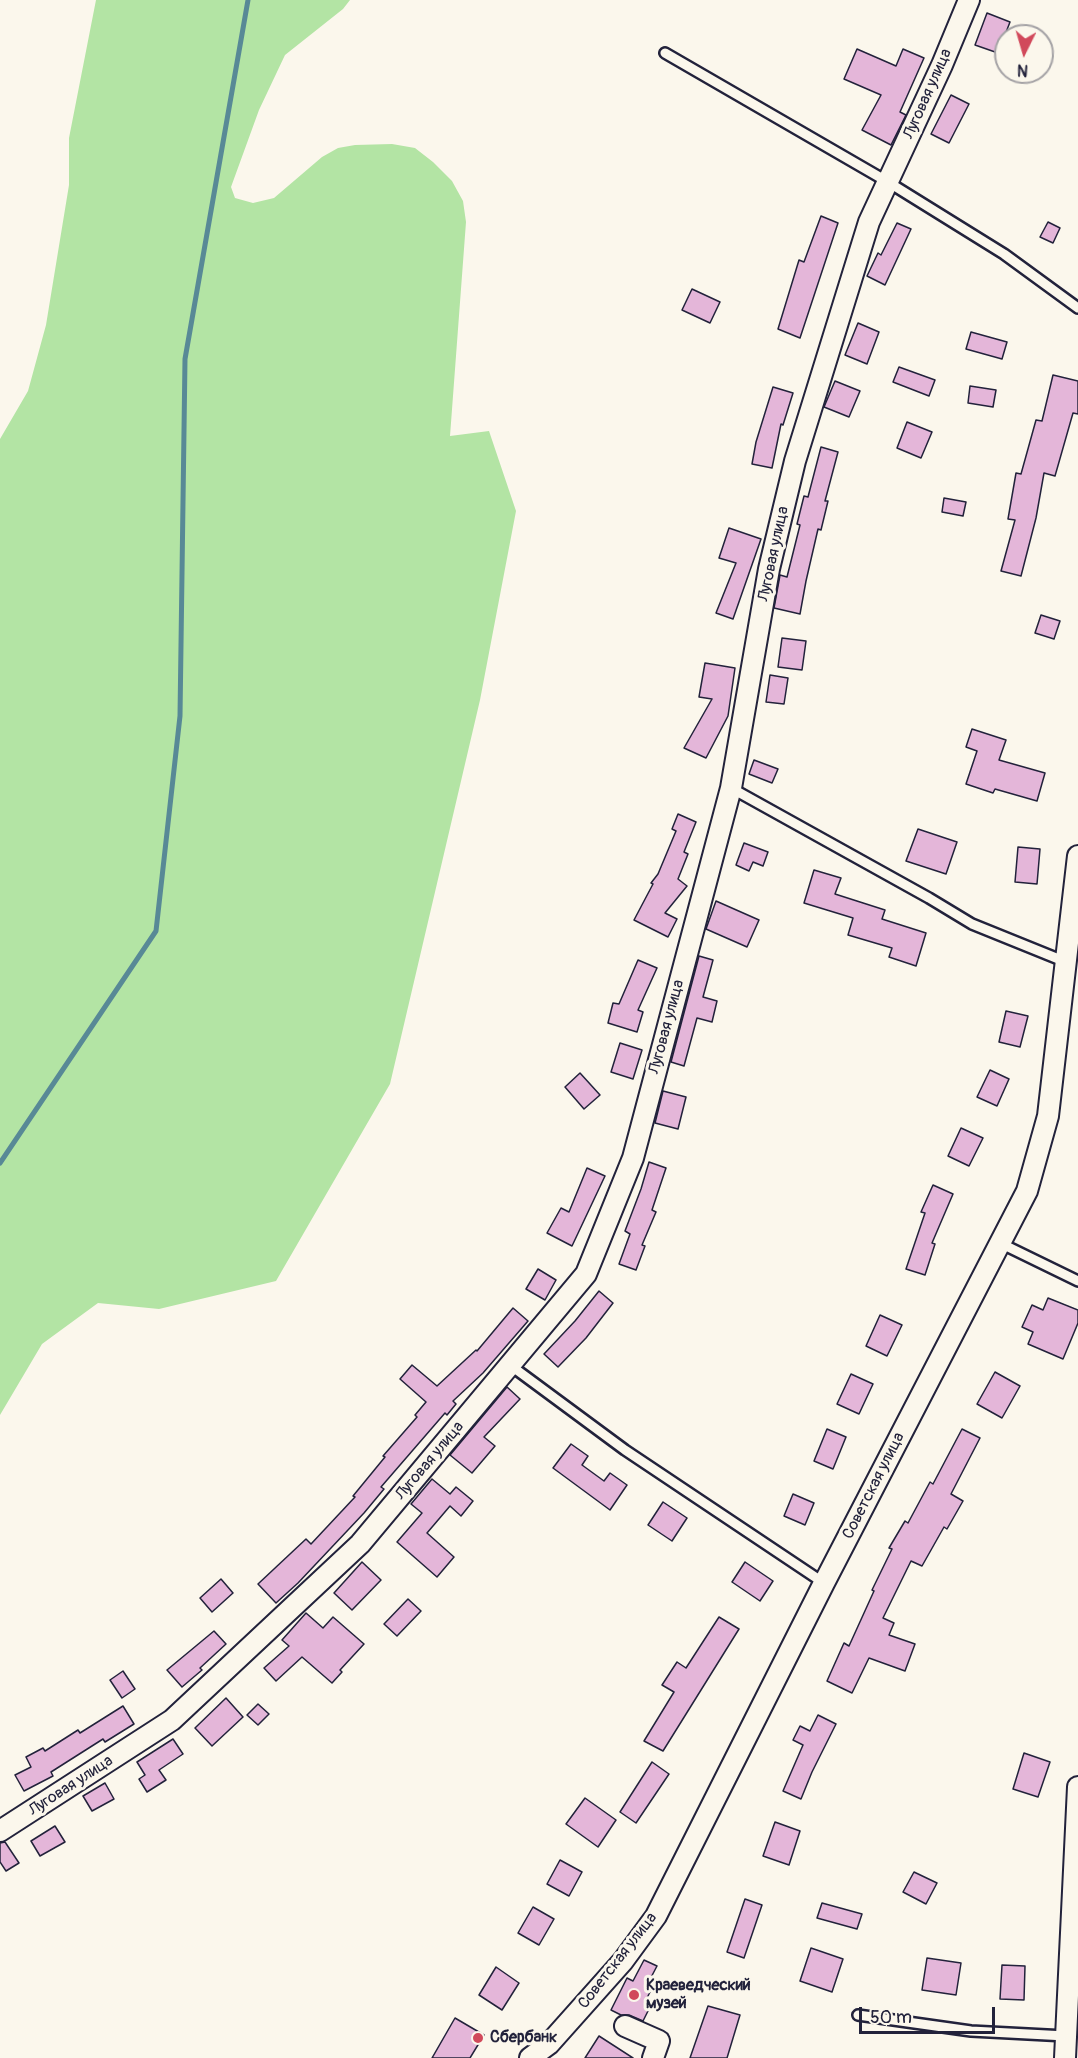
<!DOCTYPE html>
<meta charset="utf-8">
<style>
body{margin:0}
#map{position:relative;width:1078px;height:2058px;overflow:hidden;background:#fbf7ec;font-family:Pangolin,sans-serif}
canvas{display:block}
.north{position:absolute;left:994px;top:24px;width:60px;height:60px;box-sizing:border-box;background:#fbf7ec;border:2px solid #a4a2a5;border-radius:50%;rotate:185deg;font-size:16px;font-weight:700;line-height:24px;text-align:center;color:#22223b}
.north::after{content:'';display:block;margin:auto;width:21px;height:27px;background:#d1495b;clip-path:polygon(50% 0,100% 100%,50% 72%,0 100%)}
.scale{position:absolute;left:859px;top:2007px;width:136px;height:27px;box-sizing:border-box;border:3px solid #22223b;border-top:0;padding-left:8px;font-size:18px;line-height:21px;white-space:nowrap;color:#22223b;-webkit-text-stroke:4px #fbf7ec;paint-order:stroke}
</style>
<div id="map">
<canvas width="1078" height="2058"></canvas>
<div class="north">N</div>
<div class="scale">50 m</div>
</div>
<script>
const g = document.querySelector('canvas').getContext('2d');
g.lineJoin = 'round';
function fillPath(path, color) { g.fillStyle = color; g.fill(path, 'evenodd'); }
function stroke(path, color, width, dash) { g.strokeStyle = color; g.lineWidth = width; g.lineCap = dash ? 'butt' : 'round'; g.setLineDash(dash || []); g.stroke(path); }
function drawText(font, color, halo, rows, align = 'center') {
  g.font = font + ' Pangolin,sans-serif'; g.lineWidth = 6; g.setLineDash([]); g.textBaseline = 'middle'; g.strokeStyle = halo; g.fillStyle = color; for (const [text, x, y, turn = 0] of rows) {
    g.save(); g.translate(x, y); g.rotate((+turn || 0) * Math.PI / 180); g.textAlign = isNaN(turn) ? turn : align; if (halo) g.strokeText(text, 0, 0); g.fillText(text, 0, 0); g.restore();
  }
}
fillPath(new Path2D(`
 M96 0H350L343 9 285 55 259 110 231 187 235 198 253 203 274 198 322 157 338 148 355 145 392 144 415 148 433 162 452 181 463 201 466 222 450 436 489 431 516 511 480 700 390 1084 276 1281 159 1309 98 1303 42 1344 0 1415V439L28 391 46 325 69 185V138Z`), '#b3e4a4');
stroke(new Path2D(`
 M0 1163 156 931 180 716 185 359 248 0`), '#588996', 5);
const building = new Path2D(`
 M987 13 1010 22 998 53 975 45Z
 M857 49 896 66 903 49 924 58 900 112 906 115 891 145 862 130 881 95 844 79Z
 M951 95 969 104 949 143 931 134Z
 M821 216 838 223 800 338 778 329 799 260 804 262Z
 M1048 222 1060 228 1053 243 1040 237Z
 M897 223 911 229 885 285 867 276 878 253 881 255Z
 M692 289 720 302 710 323 682 310Z
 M858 323 879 332 867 364 845 355Z
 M971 332 1007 342 1002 359 966 349Z
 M899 367 935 380 929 396 893 382Z
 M1053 375 1078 381V414L1073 413 1055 476 1044 473 1036 518 1021 576 1001 571 1015 520 1008 519 1016 473 1021 474 1036 420 1042 421Z
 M835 381 860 391 849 417 824 407Z
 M970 386 996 390 993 407 968 403Z
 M773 387 793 393 783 425 781 424 772 468 752 464 756 442Z
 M907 422 932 432 921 458 897 448Z
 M821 447 838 452 825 501H828L821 530 818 529 806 581 800 614 774 608 780 575 787 577 800 525 797 524 804 496 808 497Z
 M944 498 966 502 963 516 942 512Z
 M729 528 761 539 733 619 716 613 736 563 719 558Z
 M1041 615 1060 621 1054 639 1035 633Z
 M782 638 806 641 802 670 778 667Z
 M705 663 735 668 728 716 706 758 684 748 712 699 699 697Z
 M770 675 788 678 784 704 766 702Z
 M972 729 1006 740 999 760 1045 773 1037 801 995 789 993 793 966 784 977 751 966 747Z
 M754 760 778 769 772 783 749 774Z
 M678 814 696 822 684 852 688 854 678 879 687 886 665 913 677 919 668 937 634 920 653 884 651 883 658 874 676 831 672 829Z
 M918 829 957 842 946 874 906 861Z
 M744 843 768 852 763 866 753 862 749 871 736 865Z
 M1018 847 1040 849 1037 884 1015 882Z
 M814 870 841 878 835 894 885 910 882 919 926 933 916 966 889 957 892 948 848 935 853 918 804 903Z
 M716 901 759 920 747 947 706 929Z
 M699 956 713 960 703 997 717 1001 712 1022 697 1018 684 1066 671 1062Z
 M638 960 657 968 638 1010 643 1012 637 1032 608 1023 613 1003 619 1004Z
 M1006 1011 1028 1016 1020 1047 999 1042Z
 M620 1043 642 1050 633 1079 611 1072Z
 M990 1070 1009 1079 997 1106 977 1097Z
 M580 1073 600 1095 584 1109 565 1087Z
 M663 1091 686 1097 678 1129 655 1123Z
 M961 1128 983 1138 969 1166 948 1156Z
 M649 1162 666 1168 652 1210 656 1212 642 1245 645 1246 636 1270 619 1264 630 1234 625 1231 641 1189Z
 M587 1168 605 1176 572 1246 547 1233 561 1208 569 1212Z
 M933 1185 953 1194 932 1243 935 1244 925 1275 906 1269 925 1213 921 1212Z
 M538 1269 556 1280 545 1300 526 1289Z
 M599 1291 613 1303 586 1338 558 1367 544 1354 575 1321Z
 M1048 1298 1078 1310V1323L1063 1359 1028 1344 1033 1332 1022 1327 1032 1305 1043 1310Z
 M513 1308 528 1321 483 1373 453 1401 456 1404 447 1415 445 1413 381 1487 384 1489 364 1513 298 1583 276 1603 258 1584 306 1539 311 1544 355 1497 353 1496 385 1457 383 1456 417 1417 415 1415 426 1402 400 1379 412 1365 437 1386 476 1350 477 1351Z
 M880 1315 902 1325 887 1356 866 1346Z
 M995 1372 1020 1386 1002 1418 977 1404Z
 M851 1374 873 1384 859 1414 837 1404Z
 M507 1387 520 1399 484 1437 495 1446 472 1473 450 1455Z
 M827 1429 846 1437 833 1469 814 1461Z
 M962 1429 980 1438 951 1494 963 1501 947 1529 944 1527 922 1566 911 1561 883 1618 894 1623 889 1635 915 1644 905 1671 869 1658 852 1693 827 1681 844 1643 849 1646 874 1591 872 1590 892 1549 889 1548 905 1521 908 1523 930 1482 933 1484Z
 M571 1444 588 1456 582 1465 604 1481 610 1473 627 1485 610 1510 553 1468Z
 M432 1479 450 1494 456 1487 473 1501 461 1516 450 1506 427 1533 454 1557 437 1577 397 1542 422 1513 411 1504Z
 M793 1494 814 1503 805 1525 784 1516Z
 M663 1502 687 1518 672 1541 648 1525Z
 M362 1562 381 1580 352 1610 334 1593Z
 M745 1562 773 1581 760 1601 732 1582Z
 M221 1579 233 1593 212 1612 200 1598Z
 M408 1599 421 1611 397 1636 384 1624Z
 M306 1613 323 1628 333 1617 364 1644 340 1670 342 1672 332 1683 302 1657 276 1681 264 1668 289 1646 282 1640Z
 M719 1617 739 1629 663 1751 644 1741 674 1692 662 1685 677 1662 686 1668Z
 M214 1631 226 1644 200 1668 202 1670 182 1687 167 1670Z
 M123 1671 135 1689 122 1698 110 1680Z
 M226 1698 243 1717 212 1746 195 1728Z
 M258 1704 269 1714 258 1725 247 1715Z
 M123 1706 134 1724 105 1742 103 1739 51 1772 53 1776 24 1791 15 1775 31 1767 26 1757 43 1748 45 1751 78 1730 80 1733Z
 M818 1715 836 1724 812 1772 801 1799 783 1791 803 1745 793 1740 800 1726 810 1731Z
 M173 1739 183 1754 159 1770 166 1780 147 1792 139 1779 145 1775 137 1762Z
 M1024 1753 1050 1762 1038 1797 1013 1789Z
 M652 1762 669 1774 636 1823 620 1812Z
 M105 1783 114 1799 92 1811 83 1796Z
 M585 1798 616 1820 598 1847 566 1824Z
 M775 1822 800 1831 789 1865 763 1856Z
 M55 1826 65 1842 40 1856 31 1841Z
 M5 1842 19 1863 6 1871 0 1862V1843Z
 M560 1860 582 1872 569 1896 547 1884Z
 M914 1872 937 1883 926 1904 903 1892Z
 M745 1899 762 1905 744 1958 727 1952Z
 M822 1903 862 1914 857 1929 817 1918Z
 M533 1907 554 1919 539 1945 518 1933Z
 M811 1948 843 1959 832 1992 800 1981Z
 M927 1958 961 1963 956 1995 922 1990Z
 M644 1960 657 1966 647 1985 652 1988 645 2002 651 2005 643 2021 629 2015H621L611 2010 627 1978 633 1981Z
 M1002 1965 1025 1966 1024 2000 1000 1999Z
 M496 1967 519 1983 502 2010 479 1995Z
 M708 2006 740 2015 727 2058H690Z
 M455 2018 484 2035 470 2058H432Z
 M599 2036 633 2058H585Z`);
fillPath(building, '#e4b6d9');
stroke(building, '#22223b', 1.5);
const lane = new Path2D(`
 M665 53 888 182 1004 254 1078 308
 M731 788 929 898 972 924 1066 962
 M1000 1243 1078 1281
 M510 1365 625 1450 824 1583
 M858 2015 971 2031 1066 2036`);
const street = new Path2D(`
 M0 1831 172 1720 360 1544 586 1274 633 1158 731 788 769 569 795 461 869 222 942 65 969 0
 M625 2026 659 2041 653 2058
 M530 2058 549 2044 623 1961 656 1916 824 1583 1027 1191 1048 1116 1078 856
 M1065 2058 1078 1787`);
stroke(lane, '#22223b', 14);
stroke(street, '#22223b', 24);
stroke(lane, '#fbf7ec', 9);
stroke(street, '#fbf7ec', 20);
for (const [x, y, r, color] of [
 [634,1995,6,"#d1495b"],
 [478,2038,6,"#d1495b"]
]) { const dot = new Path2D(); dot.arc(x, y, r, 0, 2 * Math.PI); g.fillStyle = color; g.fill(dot); stroke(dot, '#fbf7ec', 2); }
drawText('16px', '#22223b', '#fbf7ec', [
 ["Луговая улица",928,94,-66],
 ["Луговая улица",774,554,-78],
 ["Луговая улица",667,1027,-75],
 ["Луговая улица",430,1461,-50],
 ["Советская улица",874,1486,-63],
 ["Луговая улица",71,1786,-33],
 ["Советская улица",618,1961,-52]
]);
drawText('bold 16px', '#22223b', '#fbf7ec', [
 ["Краеведческий",646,1986],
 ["музей",646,2004],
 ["Сбербанк",490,2038]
], 'left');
</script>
